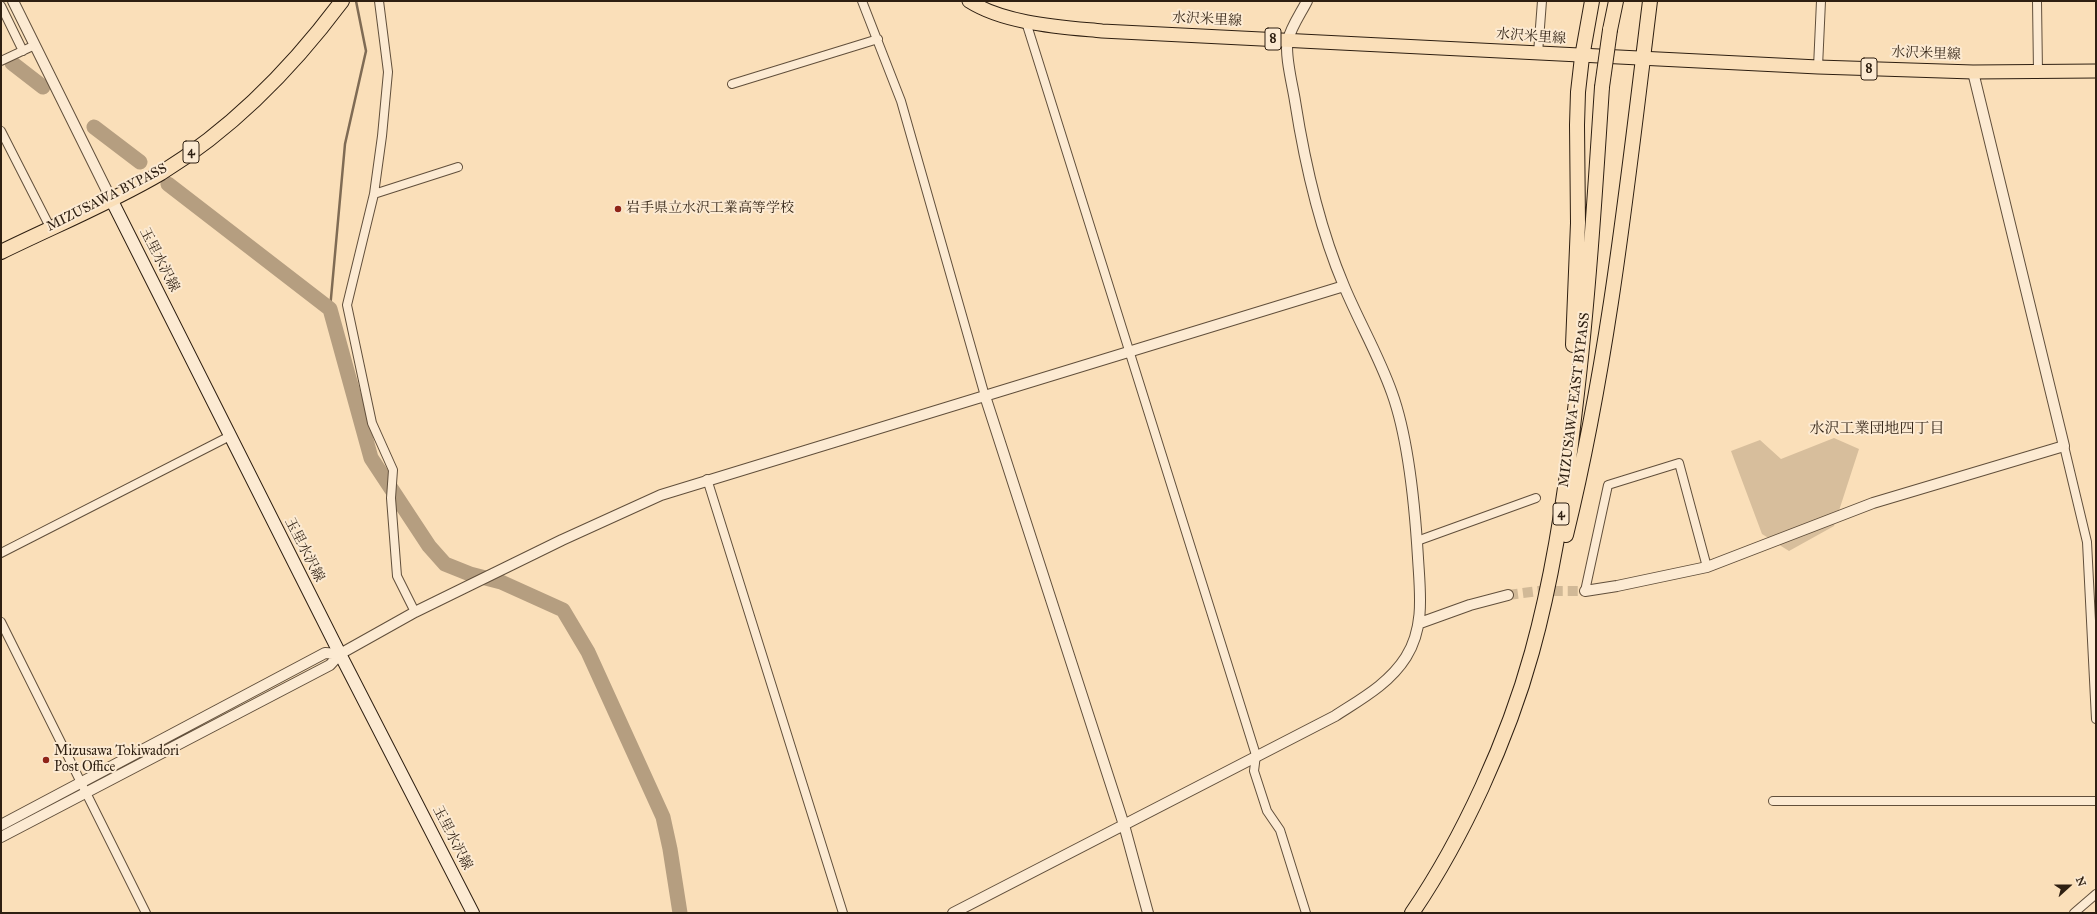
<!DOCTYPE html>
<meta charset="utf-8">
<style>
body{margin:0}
#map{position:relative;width:2097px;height:914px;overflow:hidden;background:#fadfb9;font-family:"IM FELL Great Primer",serif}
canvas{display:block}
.frame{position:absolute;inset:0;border:2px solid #2e1f11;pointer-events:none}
.north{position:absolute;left:2049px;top:866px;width:40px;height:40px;-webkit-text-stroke:3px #fcead2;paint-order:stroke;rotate:69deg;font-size:11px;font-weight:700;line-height:16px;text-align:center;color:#2e1f11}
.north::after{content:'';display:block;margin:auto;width:14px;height:18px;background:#2e1f11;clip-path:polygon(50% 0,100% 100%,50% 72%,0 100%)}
</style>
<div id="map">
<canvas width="2097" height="914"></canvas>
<div class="frame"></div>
<div class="north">N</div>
</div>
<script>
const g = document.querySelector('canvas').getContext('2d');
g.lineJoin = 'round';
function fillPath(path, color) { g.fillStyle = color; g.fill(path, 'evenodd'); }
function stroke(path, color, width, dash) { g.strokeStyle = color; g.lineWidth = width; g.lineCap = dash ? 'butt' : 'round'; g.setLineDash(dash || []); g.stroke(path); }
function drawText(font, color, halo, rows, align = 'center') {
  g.font = font + ' "IM FELL Great Primer","Noto Serif JP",serif'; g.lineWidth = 4; g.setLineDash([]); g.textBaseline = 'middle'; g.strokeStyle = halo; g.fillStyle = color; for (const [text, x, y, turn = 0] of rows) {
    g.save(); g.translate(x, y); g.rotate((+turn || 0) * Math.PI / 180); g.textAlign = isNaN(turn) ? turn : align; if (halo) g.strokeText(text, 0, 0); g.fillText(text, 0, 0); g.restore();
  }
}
fillPath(new Path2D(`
 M1834 438 1859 449 1834 526 1789 551 1762 534 1731 451 1760 440 1781 459Z`), '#d7be9c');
stroke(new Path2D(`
 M330 309 345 144 366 51 356 1`), '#7f6b54', 2.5);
stroke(new Path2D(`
 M12 63 43 87
 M94 127 140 162
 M168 184 330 309 371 458 429 546 445 564 470 574 501 582 563 610 588 652 663 817 670 849 680 913`), '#b59e80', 15);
stroke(new Path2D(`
 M1508 595 1539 591H1585`), '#d1b997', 10, [10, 5]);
const minor = new Path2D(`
 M379 1 388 72 382 136 374 194 347 305 372 423 393 470 391 498 397 576 415 612
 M862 1 901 101 985 396
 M2037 1 2038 72
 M1 6 23 51
 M1026 22 1256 755 1254 771 1267 811 1280 830 1306 913
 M1538 53 1542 1
 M1 61 35 45
 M1818 67 1821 1
 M732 84 878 39
 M1 131 50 227
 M374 194 458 167
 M2064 446 2087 542 2096 719
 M707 479 843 913
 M1417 541 1536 498
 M1 553 230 436
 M1585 591 1608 485 1679 463 1707 567
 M1 622 146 913
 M1773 801H2096
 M2074 913 2096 894`);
const tertiary = new Path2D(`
 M13 1 111 199
 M985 396 1124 825 1148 913
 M1585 591 1617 586 1707 567 1873 503 2064 446 1973 72
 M1420 623 1470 605 1508 595
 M1 825 325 653 340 654
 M1 837 330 665 340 654 415 612 562 540 661 495 1344 286
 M953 913 1335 716C1361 699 1389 684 1406 657 1425 627 1420 592 1418 558 1415 508 1409 440 1392 393 1379 356 1359 322 1344 286 1319 227 1305 165 1295 101 1293 87 1284 53 1288 40 1291 27 1301 13 1307 1`);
const secondary = new Path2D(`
 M111 199 340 654 473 913`);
const primary = new Path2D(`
 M969 1C1005 24 1061 27 1102 31L1818 67 1973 72 2096 71`);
const trunk = new Path2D(`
 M1610 30 1616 1
 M1 252C54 226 110 203 161 173 232 129 292 68 342 1
 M1573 345 1578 223 1577 125 1578 92 1582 57 1592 1
 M1566 535C1609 360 1628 179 1650 1
 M1412 913C1463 838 1508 739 1532 652 1554 573 1566 491 1575 410 1588 303 1595 195 1602 87`);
stroke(minor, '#614f3b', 10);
stroke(tertiary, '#614f3b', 12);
stroke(secondary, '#2e1f11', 14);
stroke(primary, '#2e1f11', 15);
stroke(trunk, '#2e1f11', 16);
stroke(minor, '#fcead2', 8);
stroke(tertiary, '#fcead2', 10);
stroke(secondary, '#fcead2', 12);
stroke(primary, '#fadfb9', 13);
stroke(trunk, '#fadfb9', 14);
const trunkBridge = new Path2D(`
 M1602 87 1610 30`);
stroke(trunkBridge, '#2e1f11', 16, []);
stroke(trunkBridge, '#fadfb9', 14);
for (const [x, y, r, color] of [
 [618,209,4,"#8f2418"],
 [46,760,4,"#8f2418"]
]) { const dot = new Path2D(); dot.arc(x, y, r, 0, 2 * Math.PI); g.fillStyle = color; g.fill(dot); stroke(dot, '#fcead2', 1.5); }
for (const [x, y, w] of [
 [1273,39,16],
 [1869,69,16],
 [191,152,16],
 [1561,514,16]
]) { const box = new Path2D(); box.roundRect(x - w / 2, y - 11, w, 22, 3); g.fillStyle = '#fcead2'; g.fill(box); stroke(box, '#2e1f11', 1); }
drawText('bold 13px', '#2e1f11', null, [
 ["8",1273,39],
 ["8",1869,69],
 ["4",191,152],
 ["4",1561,514]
]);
drawText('14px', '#2e1f11', '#fcead2', [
 ["水沢米里線",1207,20,3],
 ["水沢米里線",1531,37,4],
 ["水沢米里線",1926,54,2],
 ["MIZUSAWA BYPASS",107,198,-27],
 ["玉里水沢線",159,260,63],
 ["MIZUSAWA-EAST BYPASS",1575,400,-83],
 ["玉里水沢線",304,550,63],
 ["玉里水沢線",452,838,63]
]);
drawText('14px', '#2e1f11', '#fcead2', [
 ["岩手県立水沢工業高等学校",626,209],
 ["Mizusawa Tokiwadori",54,752],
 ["Post Office",54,768]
], 'left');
drawText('15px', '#2e1f11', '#fcead2', [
 ["水沢工業団地四丁目",1877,429]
]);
</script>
